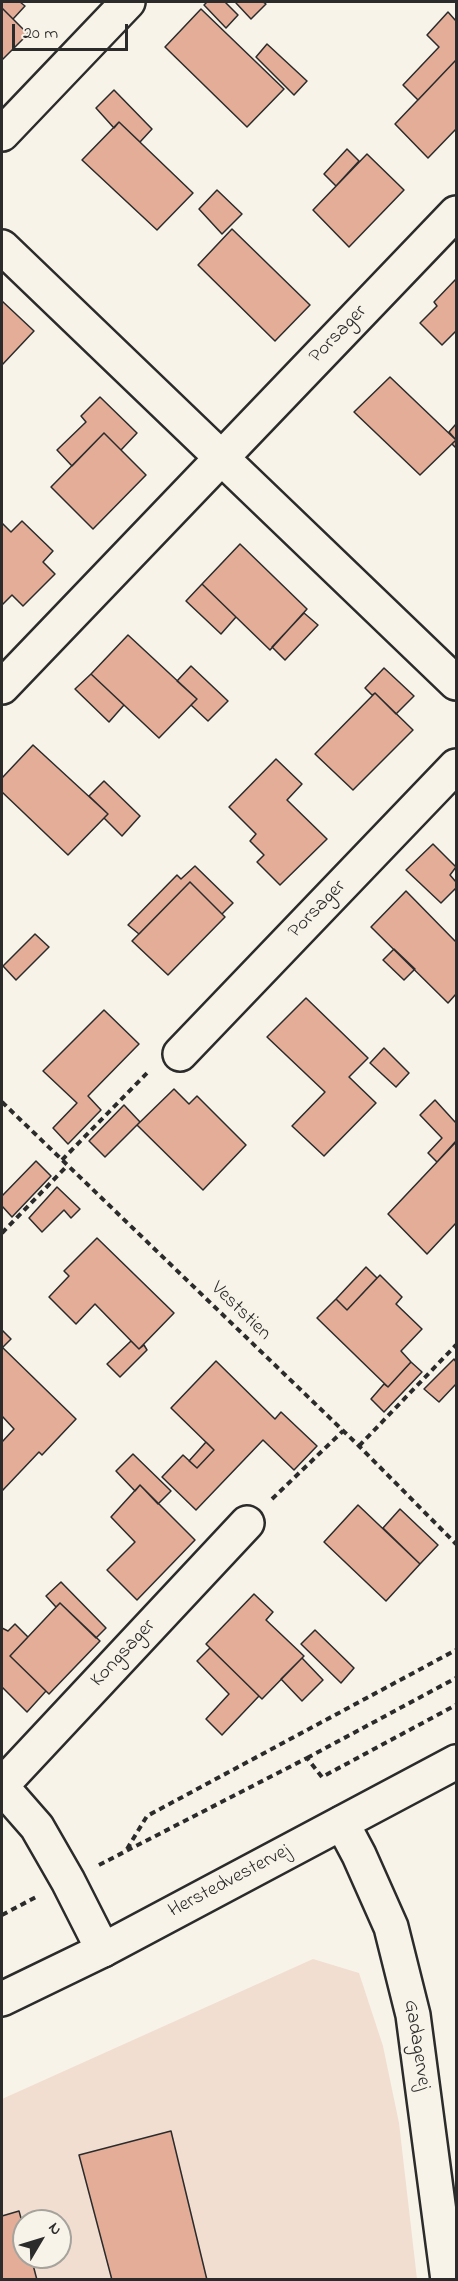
<!DOCTYPE html>
<style>
body{margin:0}
#map{position:relative;width:458px;height:2281px;overflow:hidden;background:#f7f3e8;font-family:"Indie Flower",sans-serif}
canvas{display:block}
.frame{position:absolute;inset:0;border:3px solid #2b2b2b;pointer-events:none}
.north{position:absolute;left:12px;top:2209px;width:60px;height:60px;box-sizing:border-box;background:#f7f3e8;border:2px solid #a5a39c;border-radius:50%;rotate:52deg;font-size:16px;font-weight:700;line-height:24px;text-align:center;color:#2b2b2b}
.north::after{content:'';display:block;margin:auto;width:21px;height:27px;background:#2b2b2b;clip-path:polygon(50% 0,100% 100%,50% 72%,0 100%)}
.scale{position:absolute;left:12px;top:24px;width:116px;height:27px;box-sizing:border-box;border:3px solid #2b2b2b;border-top:0;padding-left:8px;font-size:18px;line-height:21px;white-space:nowrap;color:#2b2b2b;-webkit-text-stroke:4px #f7f3e8;paint-order:stroke}
</style>
<div id="map">
<canvas width="458" height="2281"></canvas>
<div class="frame"></div>
<div class="north">N</div>
<div class="scale">20 m</div>
</div>
<script>
const g = document.querySelector('canvas').getContext('2d');
g.lineJoin = 'round';
function fillPath(path, color) { g.fillStyle = color; g.fill(path, 'evenodd'); }
function stroke(path, color, width, dash) { g.strokeStyle = color; g.lineWidth = width; g.lineCap = dash ? 'butt' : 'round'; g.setLineDash(dash || []); g.stroke(path); }
function drawText(font, color, halo, rows, align = 'center') {
  g.font = font + ' "Indie Flower",sans-serif'; g.lineWidth = 6; g.setLineDash([]); g.textBaseline = 'middle'; g.strokeStyle = halo; g.fillStyle = color; for (const [text, x, y, turn = 0] of rows) {
    g.save(); g.translate(x, y); g.rotate((+turn || 0) * Math.PI / 180); g.textAlign = isNaN(turn) ? turn : align; if (halo) g.strokeText(text, 0, 0); g.fillText(text, 0, 0); g.restore();
  }
}
fillPath(new Path2D(`
 M313 1959 359 1973 383 2046 399 2123 417 2279H2V2099ZM24 2221H60V2257H24Z`), '#f1ded0');
const building = new Path2D(`
 M2 2H20L25 6 13 19 2 8Z
 M207 2H225L238 15 226 28 204 5Z
 M237 2H263L266 4 251 19 236 3Z
 M2 8 28 34 2 60Z
 M201 9 284 89 247 127 165 47Z
 M448 12 456 21V60L418 100 403 85 439 47 427 35Z
 M267 44 307 81 294 95 256 57Z
 M456 60V129L428 158 395 124Z
 M114 90 152 129 140 142 119 122 114 128 96 108Z
 M119 122 193 193 157 230 82 160Z
 M347 149 359 161 336 186 324 174Z
 M367 154 404 190 349 247 313 210Z
 M217 190 242 214 222 234 199 209Z
 M232 229 310 305 275 341 198 265Z
 M456 279V331L442 345 420 323 437 306 434 302Z
 M2 301 34 331 2 365Z
 M390 377 456 440 420 475 354 412Z
 M100 397 137 433 121 450 104 433 72 466 57 450 86 422 81 416Z
 M456 424V448L452 444 456 440 449 432Z
 M104 433 146 475 93 529 51 487Z
 M22 521 53 551 43 562 55 574 23 606 12 595 2 605V523L11 532Z
 M240 544 307 609 270 650 202 584Z
 M202 584 236 617 221 634 186 601Z
 M304 613 318 625 285 660 272 647Z
 M128 635 197 699 159 738 91 674Z
 M191 666 228 701 208 721 191 705 197 699 177 681Z
 M384 668 414 696 396 714 375 693 372 695 365 688Z
 M91 674 124 705 109 722 75 689Z
 M375 693 413 730 353 790 315 754Z
 M33 745 108 814 68 855 2 792V778Z
 M276 759 302 784 287 800 327 839 280 885 257 862 264 855 250 841 256 834 229 807Z
 M104 781 140 816 122 836 104 818 108 814 89 796Z
 M433 844 456 867 450 875 456 882V888L441 903 406 870Z
 M195 866 233 903 222 914 190 882 139 934 128 925 177 875 181 879Z
 M190 882 225 917 168 975 132 941Z
 M406 891 456 942V994L448 1003 371 927Z
 M35 934 49 947 16 980 3 966Z
 M394 949 415 969 404 980 383 960Z
 M306 998 368 1058 349 1077 376 1103 324 1156 292 1126 325 1092 267 1037Z
 M104 1010 139 1044 88 1096 101 1110 68 1144 53 1128 77 1103 43 1071Z
 M384 1048 409 1073 396 1087 370 1063Z
 M174 1089 189 1104 197 1096 246 1145 203 1190 137 1125Z
 M435 1100 456 1123V1141L437 1162 428 1153 442 1138 420 1115Z
 M124 1105 140 1122 105 1157 89 1141Z
 M455 1143 456 1145V1223L427 1254 388 1214Z
 M36 1161 51 1176 12 1217 2 1206V1196Z
 M57 1187 80 1209 71 1218 64 1210 42 1232 29 1218Z
 M97 1238 174 1313 139 1349 95 1304 76 1324 49 1297 69 1276 64 1271Z
 M366 1267 377 1278 347 1310 336 1299Z
 M380 1275 402 1297 396 1304 422 1329 401 1351 411 1362 388 1387 317 1318 336 1299 347 1310Z
 M2 1330 11 1339 2 1348Z
 M131 1341 139 1349 144 1345 147 1350 120 1377 107 1364Z
 M2 1347 76 1419 42 1455 39 1452 2 1491V1442L14 1429 2 1416Z
 M454 1359 456 1362V1384L439 1402 424 1389Z
 M216 1361 275 1419 281 1412 317 1446 294 1470 263 1440 196 1510 162 1477 183 1455 197 1468 214 1450 171 1408Z
 M411 1362 422 1372 384 1412 371 1399 384 1384 388 1387Z
 M206 1442 214 1450 197 1468 189 1461Z
 M133 1454 171 1491 158 1504 140 1485 135 1491 116 1471Z
 M140 1485 195 1540 137 1600 107 1570 135 1542 111 1517Z
 M358 1505 420 1564 386 1601 324 1542Z
 M400 1509 438 1545 420 1564 383 1528Z
 M61 1582 106 1628 96 1638 60 1603 56 1607 46 1596Z
 M254 1594 273 1612 266 1620 304 1656 262 1699 206 1644Z
 M60 1603 100 1641 49 1694 10 1656Z
 M15 1624 28 1637 10 1656 46 1691 27 1712 2 1687V1628L8 1631Z
 M315 1630 354 1668 341 1683 301 1644Z
 M210 1648 259 1696 222 1735 206 1719 229 1694 197 1661Z
 M302 1658 323 1680 302 1701 281 1679Z
 M171 2131 207 2280H112L79 2155Z
 M19 2211 24 2229V2257H31L37 2280H2V2216Z`);
fillPath(building, '#e3ad98');
stroke(building, '#2b2b2b', 1.5);
const minor = new Path2D(`
 M2 134 128 2
 M2 247 456 683
 M2 687 456 213
 M180 1054 456 766
 M2 1785 247 1523
 M2 1787 37 1827 68 1881 103 1950
 M342 1823 359 1855 391 1927 413 2015 448 2280`);
const tertiary = new Path2D(`
 M2 1999 103 1950 456 1762`);
stroke(minor, '#2b2b2b', 38);
stroke(tertiary, '#2b2b2b', 38);
stroke(new Path2D(`
 M2 1102 359 1446 456 1544
 M62 1160 148 1072
 M2 1233 67 1166
 M359 1446 456 1345
 M272 1499 343 1431
 M307 1758 456 1678
 M127 1849 147 1816 456 1650
 M99 1865 307 1758 322 1777 456 1705
 M2 1915 36 1897`), '#2b2b2b', 4, [6, 4.5]);
stroke(minor, '#f7f3e8', 33);
stroke(tertiary, '#f7f3e8', 33);
drawText('20px', '#2b2b2b', '#f7f3e8', [
 ["Porsager",339,335,-46],
 ["Porsager",318,910,-46],
 ["Veststien",240,1312,44],
 ["Kongsager",124,1654,-47],
 ["Herstedvestervej",230,1882,-28],
 ["Gadagervej",416,2045,81]
]);
</script>
